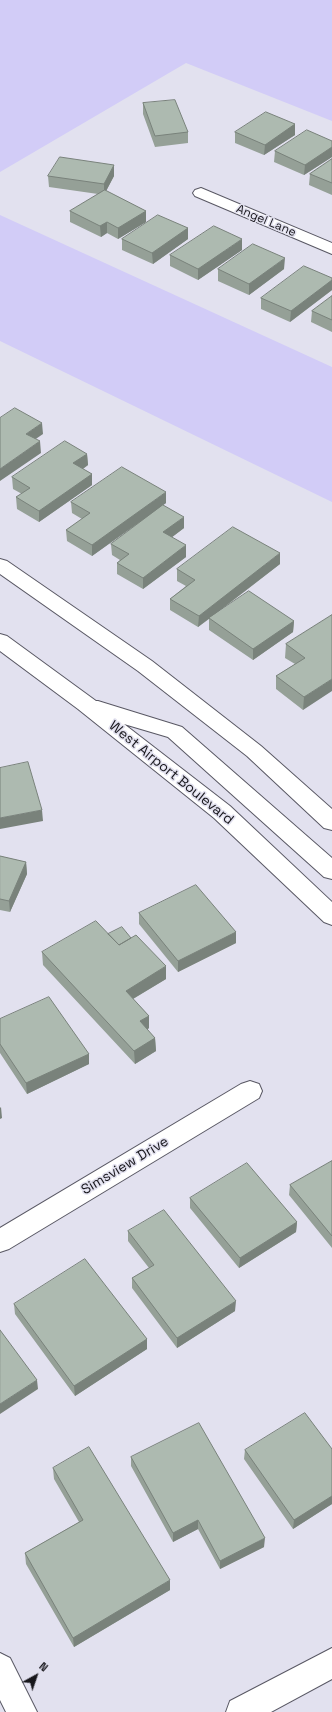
<!DOCTYPE html>
<style>
body{margin:0}
#map{position:relative;width:332px;height:1712px;overflow:hidden;background:#e2e1ef;font-family:"Space Grotesk",sans-serif}
canvas{display:block}
.north{position:absolute;left:16px;top:1656px;width:40px;height:40px;-webkit-text-stroke:3px #e2e1ef;paint-order:stroke;rotate:40deg;font-size:11px;font-weight:700;line-height:16px;text-align:center;color:#17161b}
.north::after{content:'';display:block;margin:auto;width:14px;height:18px;background:#17161b;clip-path:polygon(50% 0,100% 100%,50% 72%,0 100%)}
</style>
<div id="map">
<canvas width="332" height="1712"></canvas>
<div class="north">N</div>
</div>
<script>
const g = document.querySelector('canvas').getContext('2d');
g.lineJoin = 'round';
function fillPath(path, color) { g.fillStyle = color; g.fill(path, 'evenodd'); }
function stroke(path, color, width, dash) { g.strokeStyle = color; g.lineWidth = width; g.lineCap = dash ? 'butt' : 'round'; g.setLineDash(dash || []); g.stroke(path); }
function drawText(font, color, halo, rows, align = 'center') {
  g.font = font + ' "Space Grotesk",sans-serif'; g.lineWidth = 3; g.setLineDash([]); g.textBaseline = 'middle'; g.strokeStyle = halo; g.fillStyle = color; for (const [text, x, y, turn = 0] of rows) {
    g.save(); g.translate(x, y); g.rotate((+turn || 0) * Math.PI / 180); g.textAlign = isNaN(turn) ? turn : align; if (halo) g.strokeText(text, 0, 0); g.fillText(text, 0, 0); g.restore();
  }
}
fillPath(new Path2D(`
 M0 0H332V121L186 63 0 172Z
 M0 215 332 367V502L0 341Z`), '#d2ccf7');
const street = new Path2D(`
 M201 188 332 243V254L195 196 193 193 195 190Z
 M250 1081 259 1084 262 1091 259 1098 9 1249 0 1252V1228L241 1084Z
 M332 1648V1679L271 1712H226L230 1701Z
 M0 1653 10 1658 37 1712H6L0 1700Z`);
const secondary = new Path2D(`
 M0 559 7 561 152 661 261 746 332 809V830L324 828 247 756 138 671 0 574Z
 M0 634 7 636 96 701H98L182 727 332 858V879L324 877 168 737 124 724 230 806 332 902V925L324 922 214 818 78 709 0 651Z`);
stroke(street, '#595864', 2);
stroke(secondary, '#595864', 2);
fillPath(street, '#fff');
fillPath(secondary, '#fff');
fillPath(new Path2D(`
 M143 103 188 132V143L155 147 143 114Z
 M295 124V135L264 155 235 143V132Z
 M332 141V157L304 175 274 162 275 151Z
 M332 159V195L309 185 310 174Z
 M114 165V176L106 191 146 211V222L118 239 107 233 101 237 70 222V211L98 194 49 187 48 176Z
 M188 228V239L153 264 122 250V239Z
 M242 250 198 280 170 266V255Z
 M218 269H284L249 295 218 281Z
 M332 278V290L290 322 261 309V298Z
 M332 296V332L311 322 312 311Z
 M87 454 88 465 83 469 92 474V485L39 522 17 509 16 497 22 494 13 489 12 477Z
 M71 502 166 503 163 505 184 528 172 537 186 557 143 589 117 574V563L120 560 112 555 111 544 141 521 92 556 67 541 66 530 82 519 72 513Z
 M280 564 217 613 294 621 293 632 253 660 209 630V619L198 627 170 610V599L186 586 177 581V569Z
 M332 615 303 710 276 689V676L295 664 285 658 286 644Z
 M0 856 26 862 27 874 10 912 0 910Z
 M139 913 236 932V943L178 972 139 924Z
 M108 934 131 938 166 979 133 999 149 1016V1028L147 1030 155 1038 156 1051 135 1064 43 965 42 952Z
 M0 1019 89 1054V1064L27 1094 0 1053Z
 M332 1161V1248L289 1195 290 1185Z
 M190 1198 297 1222 296 1232 239 1268 190 1208Z
 M128 1231 235 1311 177 1348 132 1288V1278L149 1268 128 1241Z
 M14 1304 147 1339V1349L75 1396 15 1314Z
 M332 1449V1504L293 1529 244 1459 245 1450Z
 M131 1457 264 1547 220 1569 198 1529 173 1542 131 1466Z
 M53 1468 170 1590 74 1647 26 1564 25 1553 79 1522 54 1479Z`), '#95a097');
fillPath(new Path2D(`
 M295 124V135L264 155 265 145Z
 M332 147V157L304 175 305 165Z
 M114 165V176L104 195V184Z
 M146 211V222L118 239V228Z
 M107 222V233L101 237 100 226Z
 M188 228V239L153 264 152 253Z
 M242 239V250L198 280V269Z
 M285 258 284 269 249 295V284Z
 M332 280V290L290 322 291 311Z
 M42 423 43 434 27 445 26 434Z
 M40 441 41 453 0 481V469Z
 M87 454 88 465 74 475 73 463Z
 M92 474V485L39 522V511Z
 M166 492V503L92 556V545Z
 M184 517V528L163 544V532Z
 M186 545V557L143 589V578Z
 M280 553V564L198 627 199 616Z
 M294 621 293 632 253 660V649Z
 M332 679V691L303 710 304 697Z
 M42 810 43 821 0 829V818Z
 M26 862 27 874 10 912 9 901Z
 M236 932V943L178 972V961Z
 M166 966V979L126 1003V991Z
 M149 1016V1028L140 1034V1021Z
 M155 1038 156 1051 135 1064 134 1051Z
 M89 1054V1064L27 1094 26 1083Z
 M1 1107 2 1118 0 1119V1108Z
 M297 1222 296 1232 239 1268 240 1258Z
 M236 1301 235 1311 177 1348V1338Z
 M147 1339V1349L75 1396 74 1386Z
 M37 1380 38 1389 0 1414V1404Z
 M332 1496V1504L293 1529 294 1520Z
 M198 1520V1529L173 1542V1533Z
 M265 1538 264 1547 220 1569V1561Z
 M170 1580V1590L74 1647 73 1638Z`), '#79827b');
const building = new Path2D(`
 M175 100 188 132 155 136 143 103Z
 M266 112 295 124 265 145 235 132Z
 M307 130 332 141V147L305 165 275 151Z
 M60 157 114 165 104 184 48 176Z
 M332 159V183L310 174Z
 M105 190 146 211 118 228 107 222 100 226 70 211Z
 M158 215 188 228 152 253 122 239Z
 M214 226 242 239 198 269 170 255Z
 M253 244 285 258 249 284 218 269Z
 M304 266 332 278V280L291 311 261 298Z
 M332 296V320L312 311Z
 M15 408 42 423 26 434 40 441 0 469V418Z
 M65 441 87 454 73 463 92 474 39 511 16 497 30 488 12 477Z
 M122 467 166 492 92 545 66 530 90 513 71 502Z
 M163 505 184 517 163 532 186 545 143 578 117 563 129 554 111 544Z
 M233 527 280 553 199 616 170 599 195 580 177 569Z
 M249 591 294 621 253 649 209 618Z
 M332 615V679L304 697 276 676 305 658 286 644Z
 M28 762 42 810 0 818V768Z
 M0 856 26 862 9 901 0 899Z
 M196 885 236 932 178 961 139 913Z
 M96 921 119 945 136 935 166 966 126 991 149 1016 140 1021 155 1038 134 1051 42 952Z
 M122 927 131 938 119 945 108 934Z
 M49 997 89 1054 26 1083 0 1044V1019Z
 M332 1161V1236L290 1185Z
 M247 1163 297 1222 240 1258 190 1198Z
 M164 1210 236 1301 177 1338 132 1278 154 1265 128 1231Z
 M85 1259 147 1339 74 1386 14 1304Z
 M0 1330 37 1380 0 1404Z
 M305 1413 332 1449V1496L294 1520 245 1450Z
 M199 1423 265 1538 220 1561 198 1520 173 1533 131 1457Z
 M89 1447 170 1580 73 1638 25 1553 83 1520 53 1468Z`);
fillPath(building, '#adbab0');
stroke(building, '#79827b', 1);
drawText('12px', '#17161b', '#e2e1ef', [
 ["Angel Lane",266,221,23]
]);
drawText('14px', '#17161b', '#e2e1ef', [
 ["West Airport Boulevard",171,773,39],
 ["Simsview Drive",125,1166,-31]
]);
</script>
